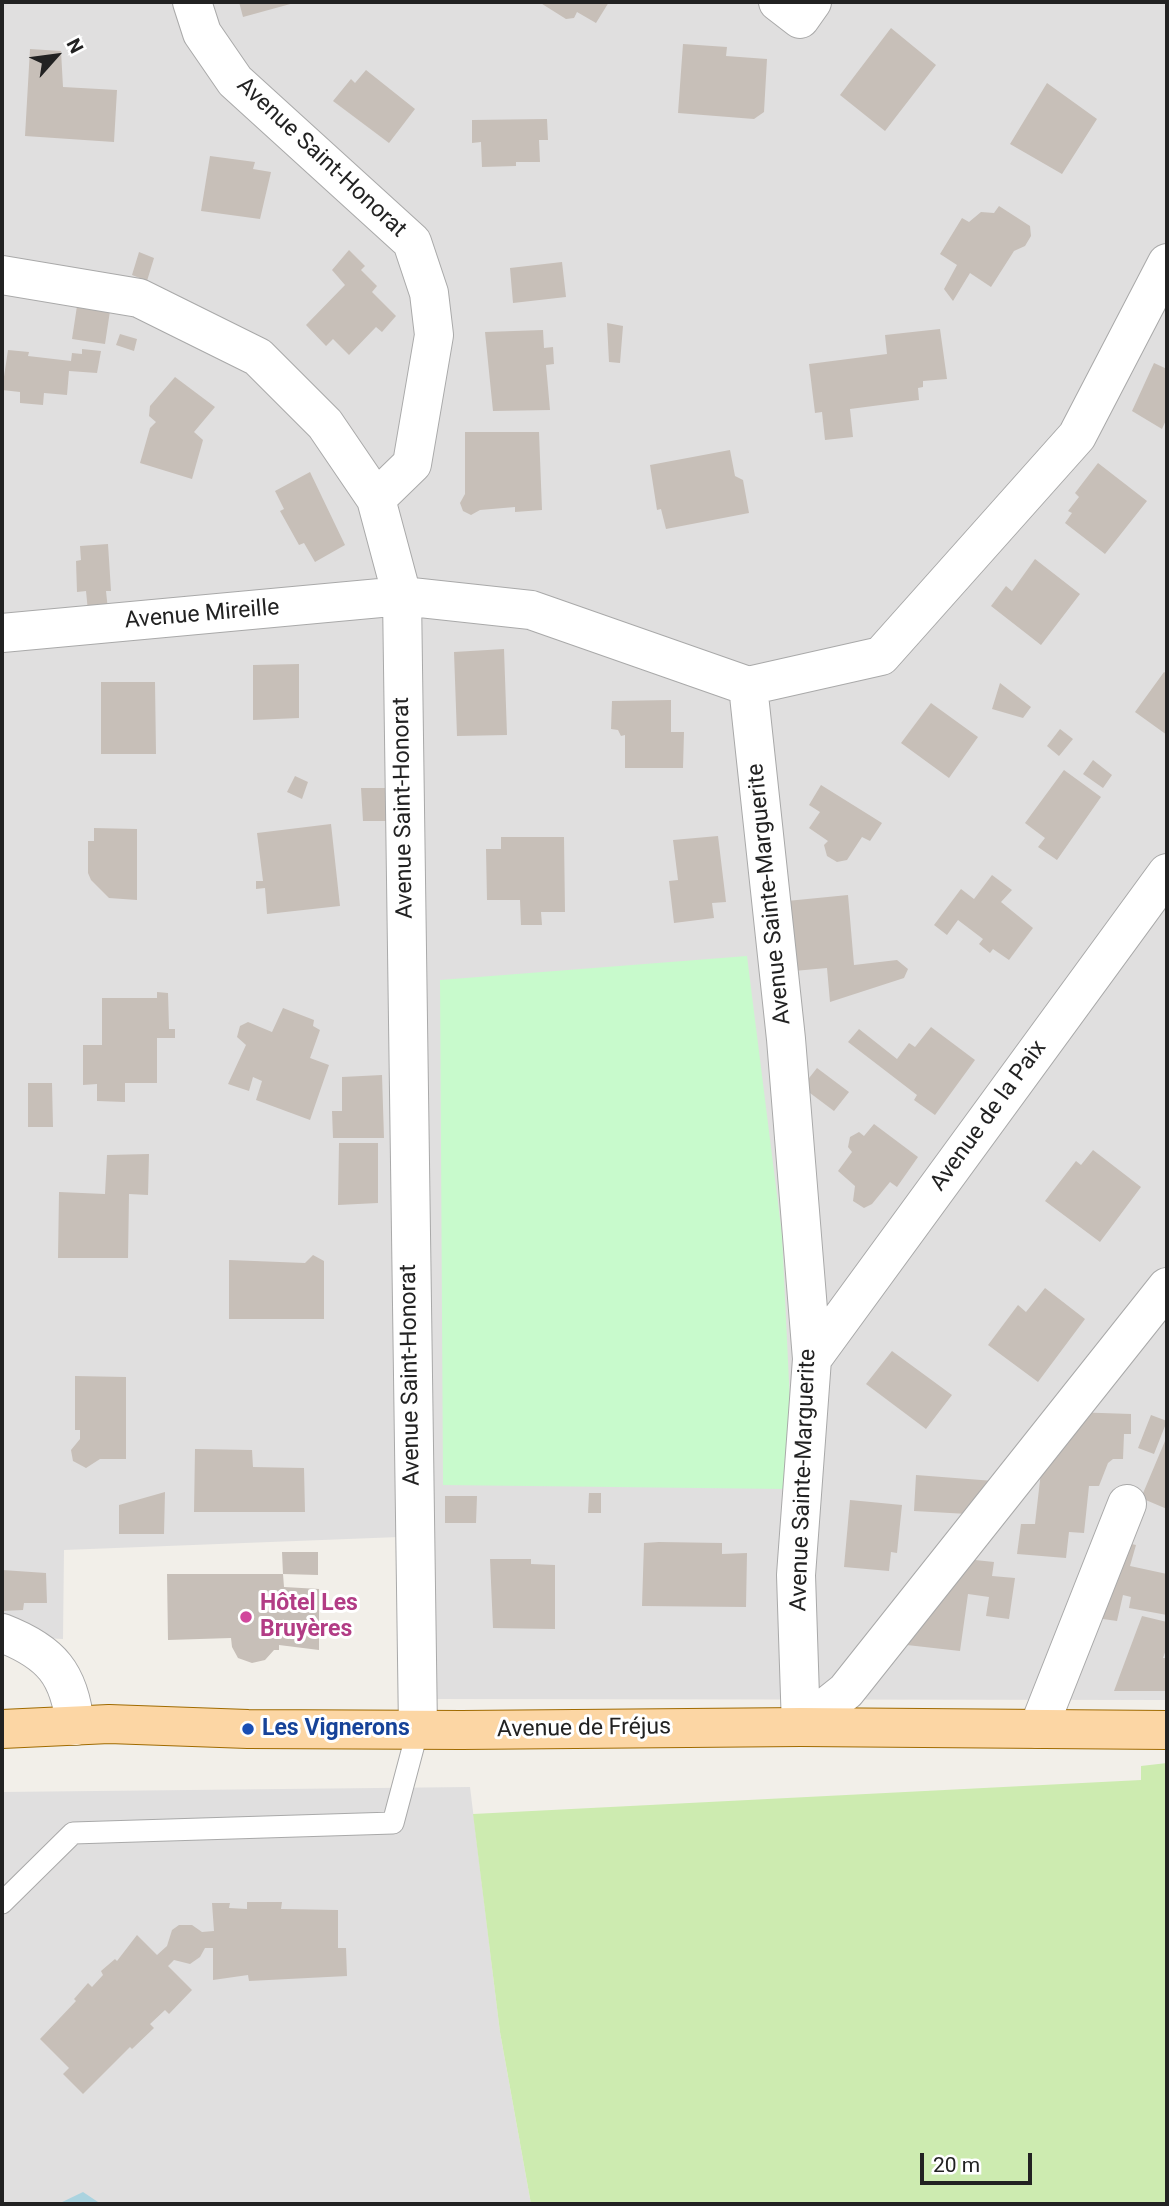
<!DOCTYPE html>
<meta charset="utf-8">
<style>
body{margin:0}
#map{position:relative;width:1169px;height:2206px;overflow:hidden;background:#f2efe9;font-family:Roboto,sans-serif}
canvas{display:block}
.frame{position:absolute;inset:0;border:4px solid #222;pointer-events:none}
.north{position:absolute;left:21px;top:21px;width:70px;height:70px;-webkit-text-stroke:5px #fff;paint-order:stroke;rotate:62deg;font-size:19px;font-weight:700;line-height:28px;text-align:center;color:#222}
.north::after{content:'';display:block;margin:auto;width:24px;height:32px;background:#222;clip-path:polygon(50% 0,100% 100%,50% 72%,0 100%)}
.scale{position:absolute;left:920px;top:2153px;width:112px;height:32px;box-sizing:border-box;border:4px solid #222;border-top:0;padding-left:9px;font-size:21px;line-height:24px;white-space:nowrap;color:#222;-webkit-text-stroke:5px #fff;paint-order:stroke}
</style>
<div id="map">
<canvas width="1169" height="2206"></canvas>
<div class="frame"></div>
<div class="north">N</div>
<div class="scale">20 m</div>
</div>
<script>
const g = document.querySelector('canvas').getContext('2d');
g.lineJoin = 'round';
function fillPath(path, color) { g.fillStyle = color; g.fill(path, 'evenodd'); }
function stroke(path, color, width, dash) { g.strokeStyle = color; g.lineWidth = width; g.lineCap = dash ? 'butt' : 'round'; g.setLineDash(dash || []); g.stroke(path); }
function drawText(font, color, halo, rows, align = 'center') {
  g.font = font + ' Roboto,sans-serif'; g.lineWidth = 6; g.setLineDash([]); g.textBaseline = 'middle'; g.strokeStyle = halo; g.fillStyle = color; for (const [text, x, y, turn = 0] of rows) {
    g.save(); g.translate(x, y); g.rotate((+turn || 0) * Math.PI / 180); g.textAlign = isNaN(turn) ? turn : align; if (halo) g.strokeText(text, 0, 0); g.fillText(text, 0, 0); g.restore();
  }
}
fillPath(new Path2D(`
 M2 2H1167V1700L432 1699 425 1536 64 1550 63 1639 2 1636Z
 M470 1787 500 2032 531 2204H2V1792Z`), '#e0dfdf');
fillPath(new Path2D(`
 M1167 1763V2204H531L500 2032 473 1814 1141 1780V1766Z`), '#cdebb0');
fillPath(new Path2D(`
 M747 956 782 1235 790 1403 785 1489 443 1485 440 980Z`), '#c8facc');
fillPath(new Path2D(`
 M83 2192 101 2204H58Z`), '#aad3df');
fillPath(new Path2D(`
 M239 2H294V3L243 17Z
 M539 2H609L596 23 577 12 574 18 566 19Z
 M891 28 936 65 885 131 840 95Z
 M683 44 727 47 726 56 767 59 764 112 754 119 678 113Z
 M30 49 61 51 63 87 117 90 114 142 25 136Z
 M366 70 415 109 389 143 333 101 351 79 355 83Z
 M1047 83 1097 119 1062 174 1010 144Z
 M547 119 548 140H539L540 162H516V166L482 167 481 142 472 143V120Z
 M210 156 255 162 253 169 271 172 260 219 201 211Z
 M999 206 1030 226 1031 236 1025 246 1014 251 991 287 970 273 953 301 944 289 957 265 940 254 962 218 969 222 981 212 994 213Z
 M349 250 365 266 361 270 377 286 372 292 396 316 382 332 376 327 349 355 333 339 326 346 306 325 345 285 332 270Z
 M139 252 154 258 147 281 132 275Z
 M562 262 566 297 513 303 510 268Z
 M77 306 110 311 105 344 72 339Z
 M607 323 623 326 620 363 609 362Z
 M940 329 947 379 923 381V387L918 388 919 400 850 409 853 437 825 440 822 412 815 413 809 364 887 354 885 335Z
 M543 330 544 348 553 347 554 364 546 365 550 410 493 411 485 332Z
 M120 334 137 339 134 351 116 345Z
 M82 349 101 351 97 373 69 371 67 395 44 393 43 405 20 403V392L2 390 8 350 29 352 28 356 71 361 72 353 82 354Z
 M1154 363 1167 369V418L1162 429 1132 411Z
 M175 377 215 407 194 432 203 440 192 479 140 463 150 428 156 422 149 416 150 406Z
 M465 432H539L542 510 515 512V507L480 510 471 515 463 511 460 503 465 494Z
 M730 450 735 476 743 480 749 513 666 529 661 509 657 510 650 465Z
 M1098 463 1147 501 1105 554 1065 523 1072 513 1068 511 1079 497 1075 493Z
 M310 472 345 545 315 562 304 543 299 545 280 511 284 509 275 491Z
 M108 544 111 591H106L108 610 88 611 86 591 77 592 76 561 81 560 80 546Z
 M1035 559 1080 594 1041 645 991 606 1006 586 1012 591Z
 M504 649 507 735 457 736 454 652Z
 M299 664V718L253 720V665Z
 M1164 672 1167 674V735L1135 712Z
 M101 682H155L156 754H101Z
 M1000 683 1031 707 1023 718 992 709Z
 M671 700V732H684L683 768H625V735L621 736 618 730 611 729 612 701Z
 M931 703 978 737 949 778 901 743Z
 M1060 729 1073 739 1059 756 1047 746Z
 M1093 760 1112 775 1103 788 1083 774Z
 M1064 770 1101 797 1057 860 1038 847 1045 838 1025 823Z
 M295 776 308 782 302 799 287 792Z
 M821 785 882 823 870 841 862 837 847 860 837 862 827 856 824 845 828 841 809 828 820 812 809 805Z
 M361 788H386L387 821H363Z
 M331 824 340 906 267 914 265 888 256 889V881H263L257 833Z
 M94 828 137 829V900L109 898 91 880 88 873V841H94Z
 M718 836 726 902 712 903 714 918 674 923 669 881 678 880 673 840Z
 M501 837H564L565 912H541L542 925H521L520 900H487L486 849H501Z
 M992 875 1012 890 1001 902 1033 928 1009 960 993 949 990 953 979 944 983 939 958 920 947 935 934 925 961 889 974 899Z
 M848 895 854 965 897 960 908 969 904 978 830 1002 827 968 794 971 787 901Z
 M157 992 168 993 169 1029H175V1038H157V1083H125V1102L97 1101V1084L83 1085V1045H102V998H157Z
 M283 1008 314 1020 313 1026 320 1030 310 1058 329 1065 310 1120 256 1100 262 1081 253 1077 249 1091 228 1084 246 1045 237 1037 240 1026 248 1022 272 1032Z
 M931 1027 975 1060 935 1115 914 1100 917 1095 848 1042 859 1029 897 1059 909 1043 915 1047Z
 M817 1068 849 1092 834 1111 802 1087Z
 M382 1075 384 1138H333L332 1111H342V1077Z
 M28 1083H52L53 1127H28Z
 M874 1124 918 1157 897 1187 890 1182 872 1204 864 1208 853 1201 855 1186 838 1171 852 1152 848 1147 850 1137 859 1132 864 1136Z
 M339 1143H378V1203L338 1205Z
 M1093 1150 1141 1187 1100 1242 1045 1201 1076 1161 1081 1165Z
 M149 1154 148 1195 129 1194 128 1258H58L59 1192 105 1194 107 1155Z
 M313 1255 324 1261V1319H229V1260L305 1263Z
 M1045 1288 1085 1319 1038 1382 988 1345 1018 1305 1026 1312Z
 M892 1351 952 1395 926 1429 866 1384Z
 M75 1376 126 1377V1459H100L86 1468 73 1461 71 1450 80 1439V1430H75Z
 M1072 1412 1131 1414V1434H1124L1123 1459H1113L1108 1463 1099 1486H1089L1084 1533 1069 1532 1066 1558 1017 1554 1021 1524H1035L1043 1454Z
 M1151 1415 1167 1421 1154 1454 1138 1448Z
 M1165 1441 1167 1442V1509L1141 1498Z
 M195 1449 252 1450 253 1467 304 1468 305 1512H194Z
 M916 1475 994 1481 968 1514 914 1511Z
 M165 1492 164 1534H119V1505Z
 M589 1493H601V1513H588Z
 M445 1496H477L476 1523H445Z
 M850 1500 902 1505 897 1553 891 1552 889 1571 844 1567Z
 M659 1542 722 1543V1554L747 1553 746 1607 642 1606 644 1543Z
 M1122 1542 1136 1545 1130 1566 1167 1574V1615L1129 1608 1131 1597 1123 1595 1117 1621 1096 1618Z
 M282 1552H318V1575L283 1574Z
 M956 1558 994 1562 992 1576 1015 1578 1009 1619 986 1616 989 1597 968 1594 960 1651 907 1645Z
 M490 1559H531V1564L555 1565V1629L493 1628Z
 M2 1570 46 1573 47 1603H24L23 1610 2 1611Z
 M167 1574H283L284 1587 319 1589V1650L279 1645V1650H274L265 1660 252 1663 238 1658 232 1647 231 1638 168 1640Z
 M1142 1616 1167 1622V1647L1163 1658H1167V1691H1114Z
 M247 1902H282L281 1909 338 1910V1948H346L347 1976 249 1981 248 1975 213 1980V1948H205L200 1957 190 1964 174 1960 168 1966 192 1990 169 2014 165 2010 150 2024 154 2028 132 2049 130 2047 83 2094 63 2074 69 2068 40 2039 76 2001 74 1999 88 1983 92 1987 103 1975 101 1971 115 1959 117 1961 137 1935 157 1955 167 1946 172 1930 179 1925H192L202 1932 214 1931 212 1903H230L229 1908 247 1909Z`), '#c7bfb8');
const lane = new Path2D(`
 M2 1903 73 1833 393 1823 418 1729`);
const street = new Path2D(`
 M192 2 202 33 235 81 412 242 429 293 434 335 412 464 376 499
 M778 2 800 19 812 2
 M2 275 139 298 258 357 325 424 376 499 402 596 418 1729
 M2 633 402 596 531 610 748 686
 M812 1359 1167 873
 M2 1633C51 1652 70 1674 75 1726
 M801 1727 796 1575 812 1359 786 1039 748 686 881 656 1077 436 1167 263
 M801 1727 846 1691 1167 1287
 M1038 1729 1127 1504`);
const primary = new Path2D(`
 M2 1729 109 1724 248 1729 462 1730 801 1727 1167 1730`);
stroke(lane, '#a9a9a9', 23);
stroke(street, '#a9a9a9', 40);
stroke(primary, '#a06b00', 40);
stroke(lane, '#fff', 21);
stroke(street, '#fff', 38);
stroke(primary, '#fcd6a4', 38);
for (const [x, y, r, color] of [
 [246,1617,7,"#d1479c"],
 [248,1729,7,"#1a4fb4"]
]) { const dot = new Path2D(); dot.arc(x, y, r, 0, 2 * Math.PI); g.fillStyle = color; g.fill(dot); stroke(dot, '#fff', 2.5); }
drawText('23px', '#222', '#fff', [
 ["Avenue Saint-Honorat",321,158,43],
 ["Avenue Mireille",202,615,-5],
 ["Avenue Saint-Honorat",404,808,-91],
 ["Avenue Sainte-Marguerite",770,894,-96],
 ["Avenue de la Paix",989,1116,-54],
 ["Avenue Saint-Honorat",411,1375,-91],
 ["Avenue Sainte-Marguerite",804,1480,-88],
 ["Avenue de Fréjus",584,1729,-1]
]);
drawText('bold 23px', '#b23c85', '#fff', [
 ["Hôtel Les",260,1604],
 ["Bruyères",260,1630]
], 'left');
drawText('bold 23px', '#164399', '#fff', [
 ["Les Vignerons",262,1729]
], 'left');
</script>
